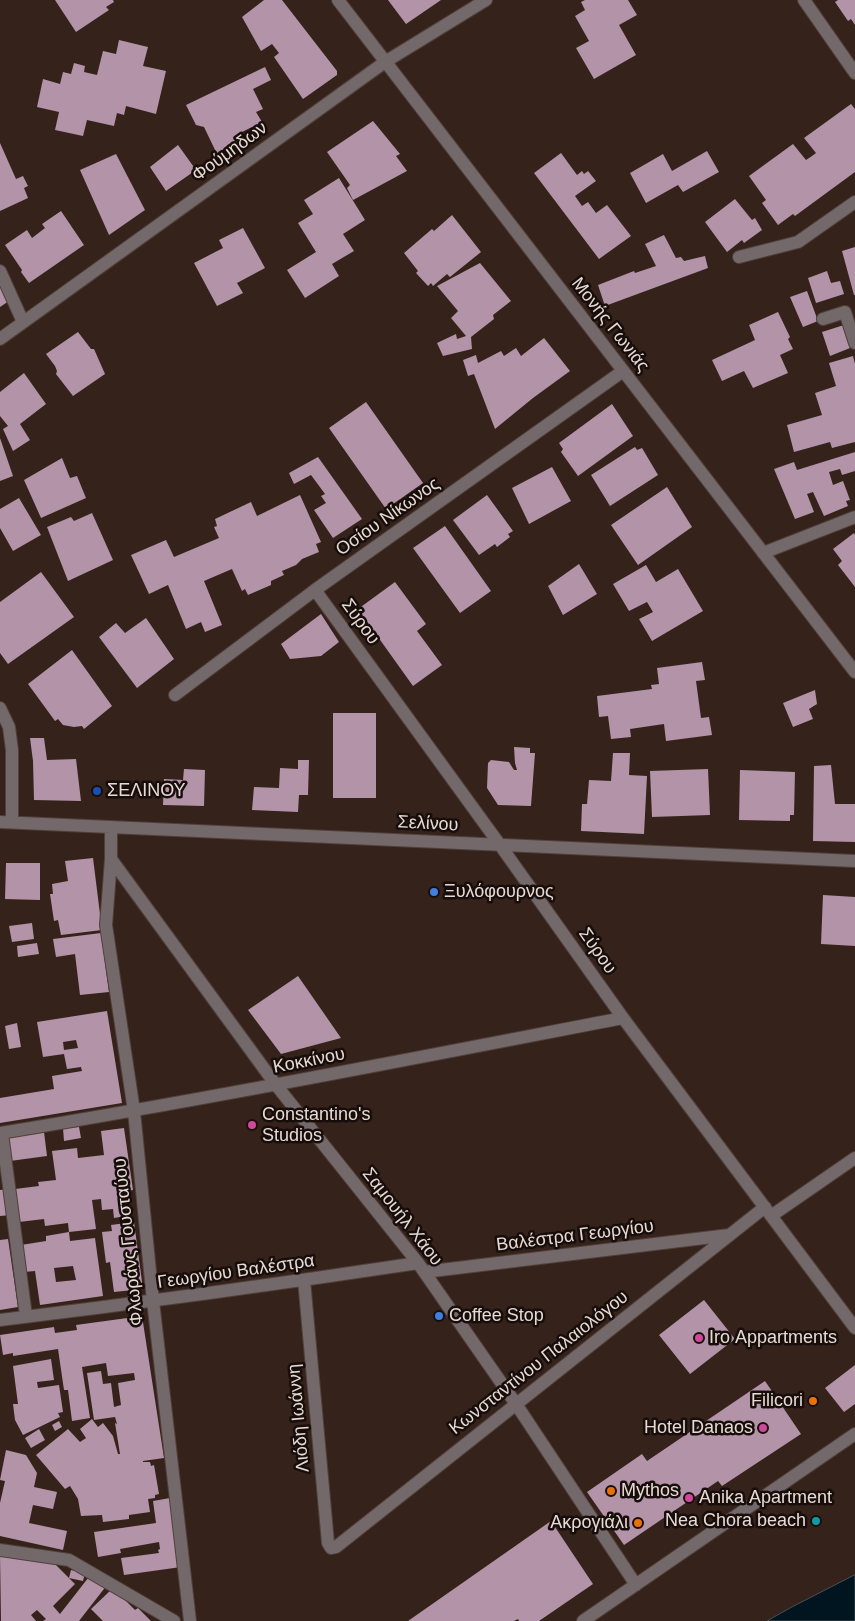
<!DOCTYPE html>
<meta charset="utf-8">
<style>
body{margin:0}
canvas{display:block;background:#35221b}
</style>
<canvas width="855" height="1621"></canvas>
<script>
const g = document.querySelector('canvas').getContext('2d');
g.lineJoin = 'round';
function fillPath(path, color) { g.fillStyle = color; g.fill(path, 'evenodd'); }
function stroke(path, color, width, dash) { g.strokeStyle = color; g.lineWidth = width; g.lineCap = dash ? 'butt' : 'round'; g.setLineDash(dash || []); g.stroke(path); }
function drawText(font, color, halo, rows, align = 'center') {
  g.font = font + ' Helvetica,sans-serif'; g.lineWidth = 5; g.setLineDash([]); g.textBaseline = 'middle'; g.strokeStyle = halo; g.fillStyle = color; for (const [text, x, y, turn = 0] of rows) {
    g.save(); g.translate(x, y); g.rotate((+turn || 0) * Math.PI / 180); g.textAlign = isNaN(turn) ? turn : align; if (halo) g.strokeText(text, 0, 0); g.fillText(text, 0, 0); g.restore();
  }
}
const water = new Path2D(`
 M855 1575V1621H767L790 1608Z`);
fillPath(water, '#001520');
stroke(water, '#455056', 1);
fillPath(new Path2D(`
 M55 0H113L114 2 106 7 109 10 76 32Z
 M264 0H282L337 71V75L303 99 274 57 279 53 272 44 261 51 242 17Z
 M388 0H441L406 24Z
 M585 0H628L637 15 619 25 636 55 594 79 576 48 589 41 575 16 585 10 581 2Z
 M838 0H855V25L851 19 848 21 835 2Z
 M119 40 148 47 143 66 166 71 156 114 126 106 124 115 117 113 114 126 87 120 83 136 55 130 59 112 37 107 43 79 60 84 63 72 71 74 74 63 85 66 84 72 97 75 103 51 116 54Z
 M265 67 271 80 253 89 263 109 256 112 262 122 240 133 244 141 217 154 204 127 196 125 186 105Z
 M851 104 855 109V172L795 216 793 214 778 225 762 203 766 200 749 176 793 144 806 160 812 156 816 153 804 138Z
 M373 121 400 154 396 156 407 171 353 200 347 188 350 185 327 152Z
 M0 143 16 179 23 176 28 186 24 188 28 198 0 211Z
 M178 145 196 170 166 191 150 167Z
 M707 151 719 172 683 192 678 185 646 203 630 173 663 154 672 171Z
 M561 153 577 175 582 171 584 174 588 171 596 181 575 196 582 206 588 202 596 213 607 205 631 236 599 259 534 173Z
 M116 154 145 210 109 235 80 170Z
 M339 178 365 220 343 234 354 251 332 264 339 276 305 298 287 270 316 252 298 223 313 214 304 200Z
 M735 199 752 220 755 218 762 230 744 243 742 240 727 252 705 222Z
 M61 211 84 245 29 283 21 272 22 270 5 245 27 230 32 238 45 228 42 224Z
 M452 215 481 252 450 277 447 274 433 286 431 283 428 286 416 273 418 271 404 253 432 229 434 231Z
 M243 228 265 268 237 283 243 293 217 306 194 263 223 248 219 240Z
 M664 235 676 258 681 257 684 261 705 256 708 268 605 306 598 285 634 271 635 273 656 266 645 244Z
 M855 247V295H854L842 251Z
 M480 263 511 301 493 315 494 319 471 337 472 349 443 356 437 343 456 334 457 339 466 336 451 318 458 311 437 286Z
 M827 271 831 283 840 281 844 294 816 303 808 278Z
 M0 281 12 299 0 307Z
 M807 291 818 321 803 327 790 297Z
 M778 312 790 337 788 339 793 349 780 355 788 373 753 388 744 371 722 381 712 360 755 340 749 325Z
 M844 325 850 348 830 356 822 332Z
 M78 332 91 349H94L105 374 73 396 56 374 57 371 55 366 46 354Z
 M544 338 570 371 533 398 495 429 474 374 468 376 463 360 476 355 478 363 501 351 504 356 516 348 521 356Z
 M853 356 855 364V442L832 448 830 442 794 452 787 425 822 415 815 393 836 386 829 363Z
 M24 373 46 404 20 424 30 440 13 451 3 429 8 426 0 416V392Z
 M366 402 423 483 386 509 329 428Z
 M612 404 633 436 578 476 561 452 563 449 559 443Z
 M0 438 13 476 0 481Z
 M635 447 637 450 642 448 658 475 610 506 591 475Z
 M855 452V471L842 475 840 469 829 472 833 485 843 481 850 500 846 501 848 506 824 516 813 492 807 494 814 512 795 519 774 469 794 462 797 470Z
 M318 457 362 519 333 538 314 510 326 503 321 496 325 494 311 475 294 484 289 473Z
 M62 458 70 478 77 476 86 498 41 518 24 480Z
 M552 467 571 501 529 524 512 488Z
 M667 487 692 527 638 565 611 525Z
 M300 495 321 542 316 544 319 552 302 559 296 565 282 571 284 575 271 581V585L248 595 245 589 242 591 232 569 204 581 222 625 205 632 201 622 186 629 168 585 149 594 131 555 166 540 174 557 219 538 214 527 217 526 215 519 251 502 257 516Z
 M487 495 513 531 508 534 510 537 497 547 495 544 479 555 453 520Z
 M19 498 41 535 13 551 0 528V509Z
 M92 513 113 560 68 581 47 527 71 517 74 521Z
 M445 526 491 591 460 613 413 548Z
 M854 533 855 535V587L838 565 842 561 833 549Z
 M579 564 597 594 563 615 548 586Z
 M646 565 656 582 678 569 703 611 652 641 639 619 653 612 647 602 629 611 613 584Z
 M41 572 74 617 8 664 0 653V602Z
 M395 582 426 624 417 631 442 665 413 686 358 609Z
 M321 614 339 642 321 656 290 659 281 644Z
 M146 618 174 659 137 688 99 637 116 623 125 633Z
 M72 650 112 706 84 729 82 726 74 727 63 725 58 719 55 721 28 684Z
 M702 662 705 680 696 681 701 718 709 717 712 735 666 741 664 724 630 729 631 737 611 739 608 716 599 717 597 696 652 689 651 685 659 684 657 668Z
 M815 690 817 704 809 709 813 719 793 727 783 703Z
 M333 713H376V798H333Z
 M30 738H44L47 760 76 759 81 801 34 800 33 761Z
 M514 747 530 748V753H535L531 806 498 805 487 788 488 763 491 760 509 762 514 770H517L515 763Z
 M613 753H630L629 775 647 776 644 834 581 831 582 804H587L589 780 611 781Z
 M298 760H309L308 795H299L298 812 252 810 254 787 279 788 280 768 298 769Z
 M831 765 835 804H855V842L813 841 814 766Z
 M184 769 205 770 204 806 163 805 164 779 183 780Z
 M708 769 710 815 652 817 650 771Z
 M740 770 795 772 794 815H790V821L739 820Z
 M93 858 102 930 61 935 58 920 54 921 50 894H53L52 884 68 881 65 861Z
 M6 863H40V900L5 899Z
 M823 895 855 897V946L821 944Z
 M32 923 34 939 12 942 9 926Z
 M101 933 109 992 80 995 75 954 56 957 53 939Z
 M37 943 39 954 18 957 17 946Z
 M298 976 341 1038 281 1054 248 1010Z
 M107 1011 122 1103 0 1123V1098L54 1089 52 1076 82 1071 81 1067 67 1069 64 1054 43 1057 37 1022ZM76 1040 78 1048 64 1050 63 1042Z
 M17 1023 21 1047 9 1049 5 1026Z
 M79 1127 81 1138 64 1141 63 1128Z
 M124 1128 133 1190 119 1192 121 1208 131 1206 132 1215 114 1218 113 1209 102 1210 101 1199 92 1200 96 1229 69 1232 68 1223 45 1226 44 1219 19 1222 15 1189 39 1186 38 1182 56 1180 52 1151 77 1148 78 1158 104 1155 101 1131Z
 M44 1132 47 1156 10 1161 6 1137Z
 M8 1189 11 1215 0 1216V1190Z
 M134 1222 143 1289 114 1292 110 1262 106 1263 102 1232 112 1231 111 1225Z
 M69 1232 70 1241 95 1238 103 1296 40 1305 35 1271 24 1272 21 1245 46 1241V1236ZM73 1266 76 1280 56 1282 54 1268Z
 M8 1239 18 1307 0 1310V1240Z
 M704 1300 735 1339 690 1374 659 1335Z
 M142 1316 164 1458 143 1461V1462H150L151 1466 154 1465 159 1494 155 1495V1498L148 1499 150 1512 129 1515V1519L103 1522 102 1515 81 1516 78 1499 70 1486 65 1489 36 1455 68 1429 80 1442 86 1438 80 1429 92 1419 98 1427 103 1423 113 1436 118 1454H120L115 1423 117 1424 115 1417 94 1420 87 1373 101 1371 103 1384 111 1383 114 1407 121 1405 118 1383 135 1380 134 1373 108 1376 106 1363 82 1367 90 1418 72 1421 68 1390H64L58 1349 13 1356V1353L3 1355 0 1335 54 1327 55 1333 77 1330 76 1325Z
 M51 1359 54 1380 37 1382 38 1388 59 1385 63 1412 58 1413 60 1417 23 1435 15 1420 13 1404H18L13 1366Z
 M855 1365V1404L844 1412 825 1388Z
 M765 1381 801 1434 722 1486 718 1481 624 1545 587 1492 642 1454 647 1461Z
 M59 1421 62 1427 55 1431 52 1425Z
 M39 1429 45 1440 31 1448 25 1438Z
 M6 1450 26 1455 37 1473 34 1487 57 1492 53 1509 33 1505 29 1523 67 1531 63 1550 0 1536V1503L5 1481 0 1480Z
 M170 1498 181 1567 124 1575 121 1558 159 1553 158 1550 160 1549 159 1542 120 1549 121 1553 98 1557 94 1532 156 1523 153 1501Z
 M551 1521 593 1584 539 1621H519L518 1619 514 1621H408Z
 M0 1554 55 1564 69 1578 71 1570 85 1573 83 1581 69 1578 75 1584 53 1606 60 1614 92 1573 107 1585 79 1621H43L46 1619 37 1610 31 1615 36 1621H1Z
 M113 1588 135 1610 138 1608 151 1621H103L91 1609Z`), '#b293a7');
const minor = new Path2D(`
 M338 0 855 672
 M804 0 855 73
 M739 257 798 242 855 202
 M0 271 23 322
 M823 319 845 312 855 343
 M0 339 385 62 486 0
 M763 553 855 517
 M315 590 500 845 623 1018 855 1328
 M175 695 315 590 623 371
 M0 708 9 727 12 750V822
 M0 822 855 861
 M111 827V859L106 925 134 1111 153 1301 190 1621
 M111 859 276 1085 418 1263 516 1404 636 1585
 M0 1133C208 1099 415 1058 623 1018
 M2 1133 26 1316
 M771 1216 855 1158
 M424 1272 729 1235
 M304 1280 328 1543 331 1548 336 1547 765 1207
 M0 1320C140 1303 279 1284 418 1263
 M0 1550 69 1560 174 1621
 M583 1621 855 1434`);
stroke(minor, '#513f39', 14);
stroke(minor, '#73686a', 12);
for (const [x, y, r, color] of [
 [97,791,5,"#1a4fb4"],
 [434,892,5,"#3f7fe0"],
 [252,1125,5,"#d1479c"],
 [439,1316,5,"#3f7fe0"],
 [699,1338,5,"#d1479c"],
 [813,1401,5,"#e8710a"],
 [763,1428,5,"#d1479c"],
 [611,1491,5,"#e8710a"],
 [689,1498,5,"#d1479c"],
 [816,1521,5,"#0f9aa8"],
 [638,1523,5,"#e8710a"]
]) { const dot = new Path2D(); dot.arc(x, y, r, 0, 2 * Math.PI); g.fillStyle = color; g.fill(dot); stroke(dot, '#170e0b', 2); }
drawText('18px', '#e7dad5', '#170e0b', [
 ["Φούμηδων",230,152,-36],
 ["Μονής Γωνιάς",610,325,52],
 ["Οσίου Νίκωνος",388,517,-35],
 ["Σύρου",360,622,54],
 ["Σελίνου",428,824,3],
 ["Σύρου",597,951,55],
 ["Κοκκίνου",309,1061,-11],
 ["Σαμουήλ Χάου",402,1217,52],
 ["Βαλέστρα Γεωργίου",575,1236,-7],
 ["Φλωράνς Γουσταύου",129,1242,-96],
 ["Γεωργίου Βαλέστρα",236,1272,-8],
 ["Κωνσταντίνου Παλαιολόγου",539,1363,-38],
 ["Λιόδη Ιωάννη",299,1418,-95]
]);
drawText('18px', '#e7dad5', '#170e0b', [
 ["ΣΕΛΙΝΟΥ",107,791],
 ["Ξυλόφουρνος",444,892],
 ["Constantino's",262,1115],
 ["Studios",262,1136],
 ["Coffee Stop",449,1316],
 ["Iro Appartments",709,1338],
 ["Filicori",803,1401,"right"],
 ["Hotel Danaos",753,1428,"right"],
 ["Mythos",621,1491],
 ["Anika Apartment",699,1498],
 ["Nea Chora beach",806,1521,"right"],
 ["Ακρογιάλι",628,1523,"right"]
], 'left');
</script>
